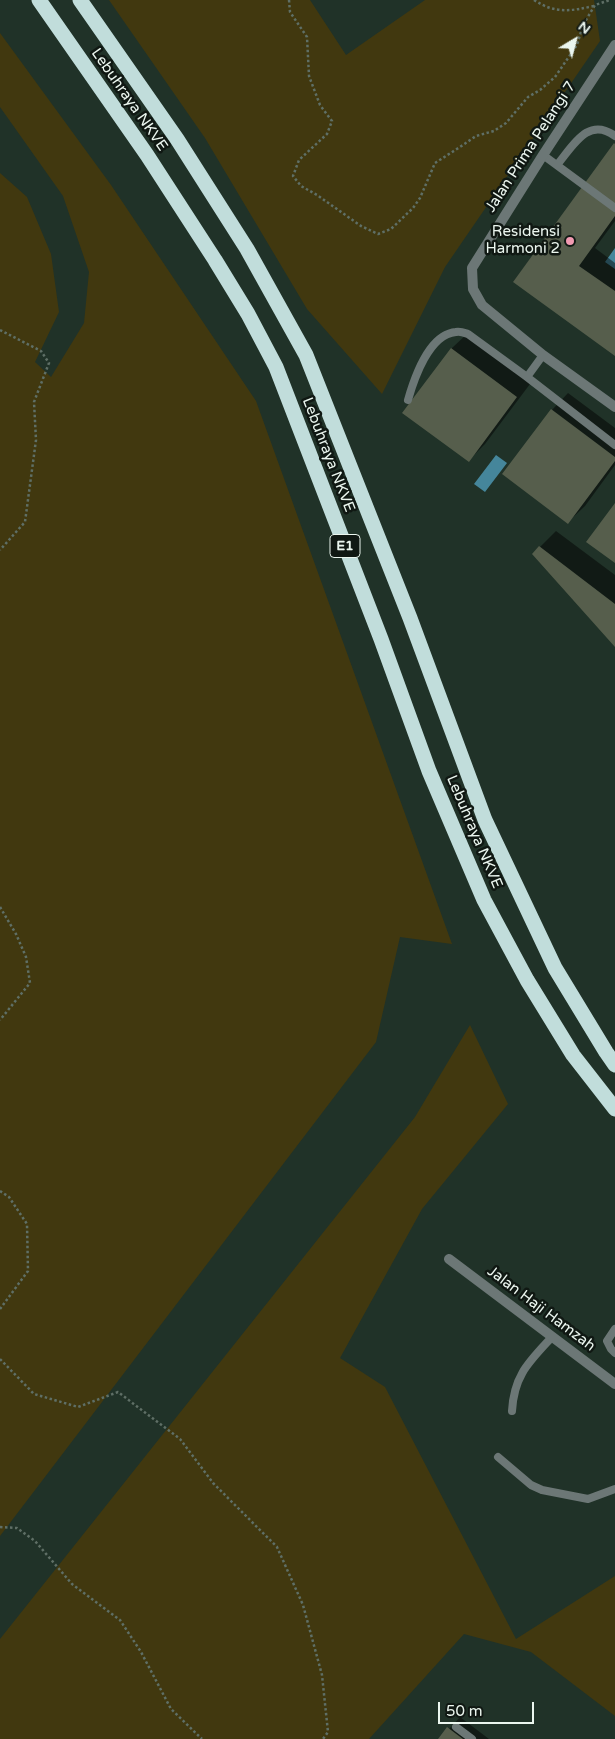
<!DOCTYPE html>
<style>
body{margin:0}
#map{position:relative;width:615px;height:1739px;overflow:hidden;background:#203228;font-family:"Varela Round",sans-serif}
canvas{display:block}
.north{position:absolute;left:550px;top:15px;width:50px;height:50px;-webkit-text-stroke:4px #101813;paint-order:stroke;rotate:37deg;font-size:14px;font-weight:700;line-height:20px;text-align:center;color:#ebf6ef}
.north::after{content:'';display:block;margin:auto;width:18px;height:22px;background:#ebf6ef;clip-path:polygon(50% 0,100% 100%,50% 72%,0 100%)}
.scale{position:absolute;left:438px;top:1702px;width:96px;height:22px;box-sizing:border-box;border:2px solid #ebf6ef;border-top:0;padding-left:6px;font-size:15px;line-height:18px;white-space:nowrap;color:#ebf6ef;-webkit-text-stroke:4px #101813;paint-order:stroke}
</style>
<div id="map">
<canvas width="615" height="1739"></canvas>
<div class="north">N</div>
<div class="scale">50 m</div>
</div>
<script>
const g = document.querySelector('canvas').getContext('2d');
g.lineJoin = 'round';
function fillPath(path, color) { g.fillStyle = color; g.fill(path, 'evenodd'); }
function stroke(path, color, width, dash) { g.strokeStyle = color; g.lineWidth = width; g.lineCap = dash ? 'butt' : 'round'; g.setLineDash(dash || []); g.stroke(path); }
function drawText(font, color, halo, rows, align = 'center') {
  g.font = font + ' "Varela Round",sans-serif'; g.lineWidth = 5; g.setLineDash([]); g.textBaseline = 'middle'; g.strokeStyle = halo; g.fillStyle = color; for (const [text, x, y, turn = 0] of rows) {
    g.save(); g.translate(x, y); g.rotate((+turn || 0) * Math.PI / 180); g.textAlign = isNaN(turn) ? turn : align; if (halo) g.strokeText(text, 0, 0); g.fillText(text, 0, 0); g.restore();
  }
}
fillPath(new Path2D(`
 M109 0H310L346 55 425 0H594L600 41 445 267 382 394 307 309 205 138Z
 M0 33 111 185 256 401 452 944 400 937 376 1042 0 1536V173L27 197 51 254 59 312 35 362 51 377 84 323 89 272 63 196 0 107Z
 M470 1025 508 1104 422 1209 340 1358 385 1387 516 1639 615 1576V1716L531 1652 464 1634 369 1739H0V1639L415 1117Z`), '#41380f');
fillPath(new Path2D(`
 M615 248V269L605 262Z
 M496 455 507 463 485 492 474 484Z`), '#45869b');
fillPath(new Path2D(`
 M615 143V221L595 248 615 263V354L514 281Z
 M469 332 533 380 485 444 469 460 404 413 452 348Z
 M568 393 615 428V465L585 506 568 522 552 410Z
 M556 531 615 575V645L540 547Z
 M460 1717 489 1739H440Z`), '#0007');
fillPath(new Path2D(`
 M614 143 615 144V216L579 266 615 291V356L513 282Z
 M451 348 517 397 469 462 402 413Z
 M551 409 615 457V461L568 524 502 474Z
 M615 503V563L586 542Z
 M539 546 615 604V647L532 554Z
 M447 1727 463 1739H438Z`), '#565e4c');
stroke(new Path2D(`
 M289 0 290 12 307 37 309 76 320 105 332 121 327 134 299 160 293 176 301 186 317 195 361 226 378 234 391 229 413 208 420 198 435 163 460 147 476 136 494 131 506 123 528 97 540 90 555 77 577 45 583 25 595 5 610 0
 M534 0C555 14 571 11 594 6
 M0 330 41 351 49 363 34 402 36 440 25 522 0 550
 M0 907 16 934 26 957 30 983 0 1020
 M0 1191 9 1197 27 1224 28 1271 0 1309
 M0 1359 34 1394 78 1407 118 1392 180 1439 213 1483 277 1547 303 1605 322 1675 328 1732 323 1739
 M0 1527 17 1528 35 1541 72 1584 120 1620 141 1652 171 1709 202 1739`), '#5f6f66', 2.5, [2.5, 2.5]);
stroke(new Path2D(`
 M543 155 615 208
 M557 165C573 146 588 116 615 136
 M527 377 615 445
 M408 400C414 379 429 334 456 332 460 331 465 333 468 334L527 377 543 355
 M615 1329 607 1341 611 1349 615 1353
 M512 1411C514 1375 529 1362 552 1337
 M498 1457 531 1485 542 1490 588 1499 615 1489
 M456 1727 472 1739`), '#6c7776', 8);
stroke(new Path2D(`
 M615 45 543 155 472 268 473 289 482 305 543 355 615 407
 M449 1259 615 1384`), '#6c7776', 10);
stroke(new Path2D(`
 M39 0 147 155 215 260 248 314 276 367 381 639 429 771 484 900 527 980 573 1055 615 1109
 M80 0 177 139 247 249 306 355 410 618 485 820 555 968 606 1052 615 1065`), '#c1dddb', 15);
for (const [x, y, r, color] of [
 [570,241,5,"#f19ab1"]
]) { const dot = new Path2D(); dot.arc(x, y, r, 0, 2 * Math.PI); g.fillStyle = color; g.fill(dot); stroke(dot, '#101813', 2); }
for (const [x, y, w] of [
 [345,546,30]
]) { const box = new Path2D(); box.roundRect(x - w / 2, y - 11.5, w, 23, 4); g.fillStyle = '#101813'; g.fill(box); stroke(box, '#ebf6ef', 1); }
drawText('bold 14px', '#ebf6ef', null, [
 ["E1",345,546]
]);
drawText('15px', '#ebf6ef', '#101813', [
 ["Lebuhraya NKVE",129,100,55],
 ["Jalan Prima Pelangi 7",531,147,-57],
 ["Lebuhraya NKVE",328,455,69],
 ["Lebuhraya NKVE",474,832,67],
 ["Jalan Haji Hamzah",541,1309,37]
]);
drawText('15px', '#ebf6ef', '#101813', [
 ["Residensi",560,232],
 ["Harmoni 2",560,249]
], 'right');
</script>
